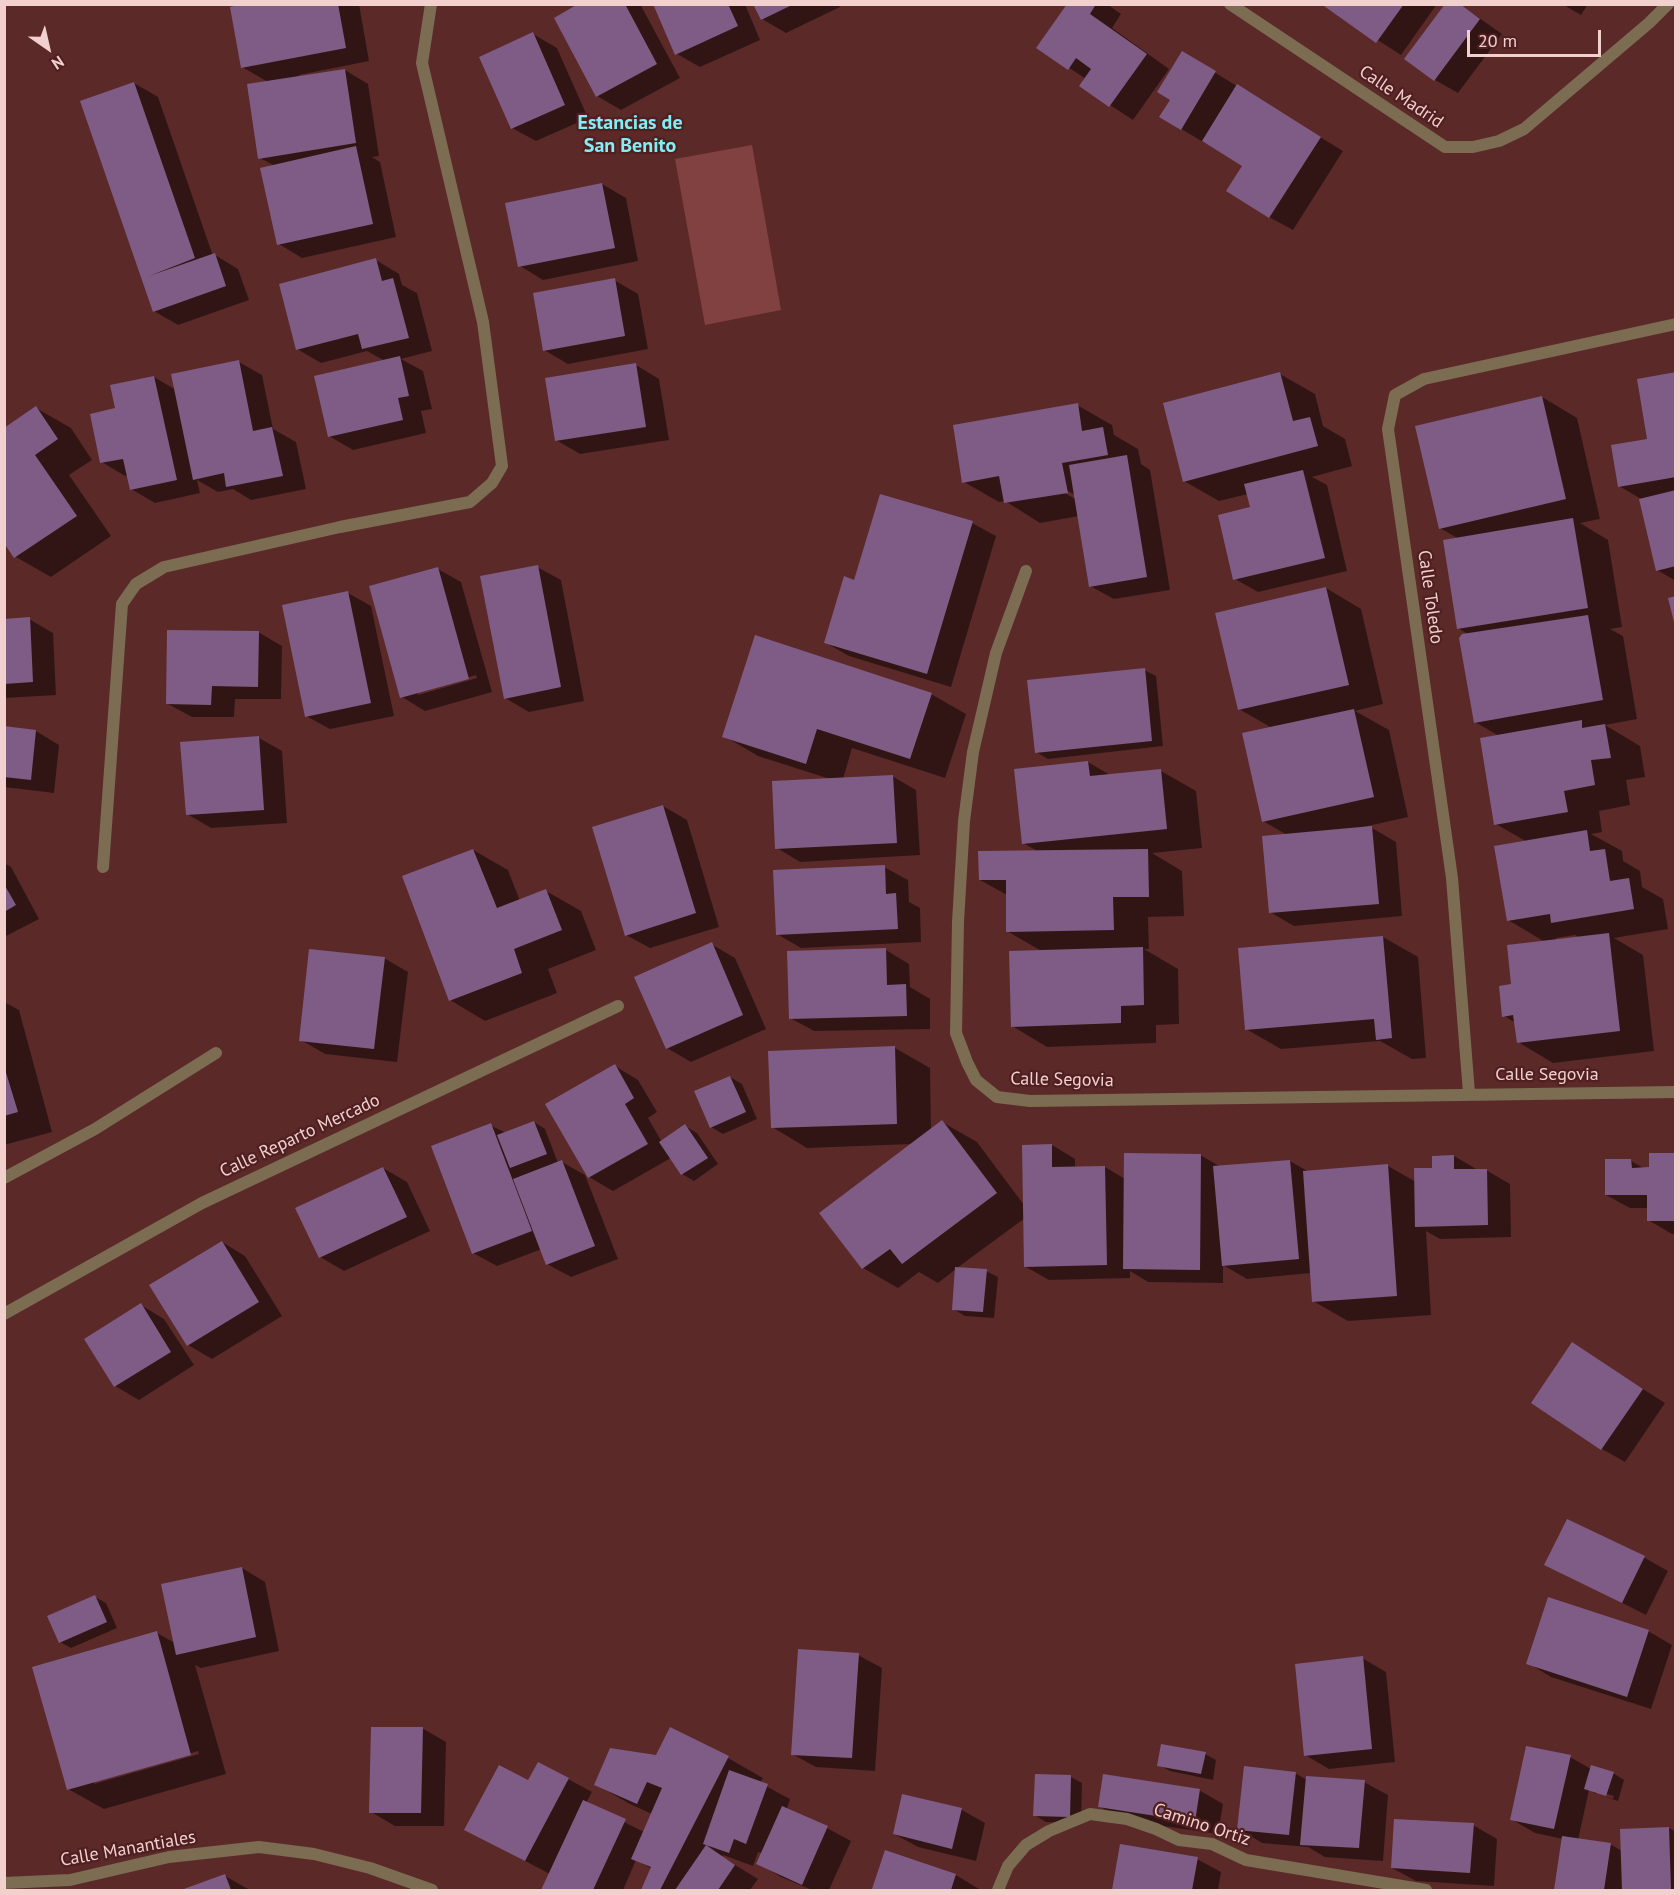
<!DOCTYPE html>
<style>
body{margin:0}
#map{position:relative;width:1680px;height:1895px;overflow:hidden;background:#5c2929;font-family:"PT Sans",sans-serif}
canvas{display:block}
.frame{position:absolute;inset:0;border:6px solid #f1d0ce;pointer-events:none}
.north{position:absolute;left:18px;top:18px;width:60px;height:60px;-webkit-text-stroke:4px #501f20;paint-order:stroke;rotate:146deg;font-size:16px;font-weight:700;line-height:24px;text-align:center;color:#f1d0ce}
.north::after{content:'';display:block;margin:auto;width:21px;height:27px;background:#f1d0ce;clip-path:polygon(50% 0,100% 100%,50% 72%,0 100%)}
.scale{position:absolute;left:1467px;top:30px;width:134px;height:27px;box-sizing:border-box;border:3px solid #f1d0ce;border-top:0;padding-left:8px;font-size:18px;line-height:21px;white-space:nowrap;color:#f1d0ce;-webkit-text-stroke:4px #501f20;paint-order:stroke}
</style>
<div id="map">
<canvas width="1680" height="1895"></canvas>
<div class="frame"></div>
<div class="north">N</div>
<div class="scale">20 m</div>
</div>
<script>
const g = document.querySelector('canvas').getContext('2d');
g.lineJoin = 'round';
function fillPath(path, color) { g.fillStyle = color; g.fill(path, 'evenodd'); }
function stroke(path, color, width, dash) { g.strokeStyle = color; g.lineWidth = width; g.lineCap = dash ? 'butt' : 'round'; g.setLineDash(dash || []); g.stroke(path); }
function drawText(font, color, halo, rows, align = 'center') {
  g.font = font + ' "PT Sans",sans-serif'; g.lineWidth = 4.5; g.setLineDash([]); g.textBaseline = 'middle'; g.strokeStyle = halo; g.fillStyle = color; for (const [text, x, y, turn = 0] of rows) {
    g.save(); g.translate(x, y); g.rotate((+turn || 0) * Math.PI / 180); g.textAlign = isNaN(turn) ? turn : align; if (halo) g.strokeText(text, 0, 0); g.fillText(text, 0, 0); g.restore();
  }
}
fillPath(new Path2D(`
 M752 145 781 310 705 325 675 159Z`), '#814140');
fillPath(new Path2D(`
 M251 4H359L369 61 299 75V77L345 70 368 84 379 156 372 157 380 162 396 237 302 258 279 244 275 166 260 158 268 82 242 67Z
 M581 4H640L680 78 621 110 597 96 556 18Z
 M655 4H745L760 40 700 67 677 54Z
 M755 4H839L840 7 786 33 762 19Z
 M1069 4H1107L1121 14 1112 28 1169 69 1133 120 1081 86 1086 79 1038 47Z
 M1322 4H1437L1401 55Z
 M1459 4 1502 34 1458 93 1435 80Z
 M1562 4H1588L1581 15Z
 M533 34 557 48 588 118 536 141 512 128Z
 M1183 53 1343 151 1293 230 1269 217 1244 166 1161 117 1172 100Z
 M134 83 158 97 213 256 215 255 238 269 249 300 178 325 154 311 82 102Z
 M602 184 626 198 638 261 543 280 520 266Z
 M376 260 399 274 402 285 417 293 432 351 401 359 423 371 432 409 421 411 426 433 353 450 329 436 385 361 367 351 321 363 297 349Z
 M614 280 638 294 648 349 568 364 544 350Z
 M239 362 262 375 273 429 296 442 306 489 251 500 233 489 218 492 197 480 200 493 155 503 131 489 128 475 125 476 102 462 116 409 154 377 176 390Z
 M636 365 659 379 669 440 580 454 556 440Z
 M1280 374 1315 394 1323 426 1345 439 1352 466 1312 477 1327 485 1347 571 1258 592 1235 579 1252 508 1248 494 1219 501 1184 481Z
 M1676 374V581L1657 570 1641 499 1619 486 1649 440Z
 M1542 397 1577 418 1600 519 1580 523 1608 540 1622 627 1610 629 1623 636 1637 719 1605 725 1640 746 1645 777 1626 780 1630 805 1599 811 1602 832 1591 834 1622 851 1623 861 1640 871 1642 887 1663 899 1668 929 1614 938 1643 955 1654 1051 1553 1063 1518 1042 1516 1023 1504 1016 1513 986 1545 942 1508 920 1527 842 1496 824 1499 736 1475 722 1469 635 1458 628 1459 539 1440 528ZM1575 935 1581 938 1556 941V938Z
 M1077 405 1112 425 1114 435 1138 449 1141 464 1150 470 1170 590 1114 599 1090 586 1079 516 1040 523 1005 501 999 502 964 482ZM1062 488 1075 495V499L1060 490Z
 M36 408 71 428 92 460 69 475 111 536 51 577 16 557Z
 M972 523 996 536 951 687 849 656 826 643 855 581Z
 M537 567 561 580 584 701 529 712 505 698Z
 M438 569 461 582 492 692 425 711 402 697ZM476 675 477 678 418 695V692Z
 M1326 588 1361 609 1383 704 1355 711 1389 730 1408 817 1363 827V829L1372 828 1396 842 1402 916 1294 926 1270 912 1287 835 1263 821 1272 728 1239 709Z
 M348 593 371 606 394 716 330 729 306 716Z
 M29 619 53 633 56 695 4 698V620Z
 M258 632 282 646 281 699H235L234 717H192L168 704Z
 M1144 670 1156 676 1163 746 1048 759 1036 752Z
 M931 694 966 714 945 778 852 748 843 779 892 776 916 790 920 855 800 862 777 848 830 779 758 756 724 736Z
 M4 728 36 731 59 745 54 793 4 787Z
 M259 738 282 751 287 823 211 828 187 814Z
 M1088 762 1110 775 1161 771 1196 791 1202 848 1152 853 1182 871 1184 916 1148 917 1149 949H1144L1178 969 1179 1024 1156 1025V1043L1047 1047 1012 1026 1043 952 1007 931V895L980 880 1039 852 1023 843Z
 M663 806 687 820 719 927 650 948 626 935Z
 M473 850 508 870 520 901 546 891 581 911 596 950 548 969 557 993 485 1021 450 1000Z
 M4 863 11 867 39 919 4 937Z
 M884 867 908 880 909 902 920 908 921 942 801 948 777 934Z
 M1383 937 1418 957 1426 1058 1412 1059 1380 1041 1281 1049 1246 1029Z
 M711 944 735 958 766 1029 691 1062 667 1048Z
 M886 950 909 964 910 987 930 999V1029L814 1031 790 1018Z
 M384 958 408 972 397 1062 325 1054 301 1040Z
 M4 1002 19 1010 52 1132 4 1145Z
 M895 1048 930 1068 931 1130 942 1122 977 1142 1024 1205 1052 1145 1075 1159V1168L1105 1167 1125 1179 1200 1155 1221 1167 1290 1161 1309 1172 1388 1166 1416 1182 1454 1156 1478 1170H1486L1510 1184 1511 1237 1440 1239 1426 1231 1431 1315 1348 1321 1313 1301 1311 1273 1247 1279 1223 1265V1283L1148 1282 1130 1271V1278L1049 1280 1026 1267 1025 1218 957 1268 986 1271 998 1277 994 1318 965 1316 953 1309 956 1269 938 1283 919 1272 898 1288 863 1268 913 1144 807 1148 772 1127Z
 M615 1066 638 1080 657 1112 648 1118 662 1142 685 1126 697 1133 718 1164 694 1181 682 1174 671 1158 613 1191 589 1177Z
 M730 1077 742 1084 757 1119 723 1134 711 1127Z
 M534 1122 545 1129 558 1163 562 1162 585 1175 618 1259 571 1277 547 1264 542 1249 497 1266 473 1253 490 1125 506 1133Z
 M1676 1154V1234H1672L1648 1220V1208H1630L1606 1195 1631 1161 1645 1169H1651Z
 M383 1168 407 1182 430 1231 344 1271 320 1257Z
 M222 1242 245 1256 282 1316 212 1359 188 1345Z
 M141 1305 164 1319 194 1365 139 1400 115 1386 86 1340Z
 M1572 1344 1665 1403 1625 1462 1602 1449Z
 M1568 1521 1645 1558 1668 1571 1646 1615 1546 1564Z
 M242 1568 265 1582 279 1651 201 1668 195 1665 226 1774 104 1809 68 1789 157 1633 175 1643ZM198 1751 199 1754 94 1784V1781Z
 M95 1597 106 1603 117 1628 71 1648 60 1642Z
 M1648 1631 1672 1645 1651 1709 1551 1677 1528 1663Z
 M858 1655 882 1668 875 1771 816 1767 792 1754Z
 M1362 1658 1386 1672 1395 1762 1329 1769 1305 1755Z
 M422 1728 446 1742 444 1826H395L371 1812Z
 M1205 1754 1216 1760 1213 1780 1170 1771 1159 1765Z
 M657 1756 728 1758 763 1778 760 1783 790 1799 787 1809 827 1828 851 1841 829 1890H812L781 1877 758 1863 762 1853 758 1852 753 1866 723 1855 722 1857 758 1879 750 1890H643L652 1869 636 1860 623 1890H543L550 1874 466 1830 529 1782 568 1779 592 1792 586 1803 644 1832 652 1814 630 1804 595 1784Z
 M1570 1757 1591 1769 1613 1773 1624 1780 1618 1801 1596 1794 1613 1799 1614 1796 1596 1791V1794L1589 1790 1578 1840 1610 1844 1622 1851 1669 1828 1676 1832V1890H1555L1563 1839 1535 1833 1511 1819Z
 M1295 1773 1307 1780 1364 1782 1388 1795 1383 1861 1325 1857 1308 1847 1262 1843 1239 1829Z
 M1071 1777 1082 1783 1081 1823 1046 1822 1034 1815Z
 M1199 1790 1223 1804 1218 1834 1123 1820 1099 1806Z
 M903 1796 962 1810 985 1823 976 1861 918 1847 894 1834Z
 M1473 1825 1497 1839 1494 1886 1416 1881 1392 1868Z
 M1121 1846 1197 1859 1221 1872 1218 1890H1114Z
 M886 1852 956 1875 979 1889V1890H877L874 1889Z
 M225 1876 250 1890H185Z`), '#0007');
fillPath(new Path2D(`
 M242 4H338L346 48 241 68 230 7Z
 M578 4H625L657 64 596 97 554 18Z
 M653 4H728L738 26 675 55Z
 M753 4H794L761 20Z
 M1067 4H1096L1090 14 1147 54 1109 107 1079 86 1091 69 1076 58 1068 70 1036 48Z
 M1325 4H1404L1376 43 1324 6Z
 M1445 4H1460L1480 19 1434 81 1404 59Z
 M533 32 565 105 511 129 479 57Z
 M1182 51 1216 71 1181 130 1159 117 1170 100 1157 92Z
 M345 69 356 143 258 159 247 84Z
 M134 82 195 258 149 276 215 253 226 286 153 312 80 101Z
 M1237 84 1321 137 1269 218 1226 191 1242 166 1202 141Z
 M356 146 373 224 277 245 260 168Z
 M602 183 615 248 518 267 505 203Z
 M376 258 382 281 393 278 409 338 362 349 358 334 296 350 279 284Z
 M615 278 625 336 543 351 533 293Z
 M400 356 409 396 398 398 403 420 328 437 314 376Z
 M239 360 253 431 272 427 283 476 226 487 224 473 193 480 171 374Z
 M636 363 646 427 555 441 545 378Z
 M1280 372 1293 421 1310 417 1318 446 1183 482 1163 403Z
 M1676 372V477L1618 487 1611 445 1647 439 1637 379Z
 M154 376 177 480 130 490 123 459 100 463 90 414 115 408 110 385Z
 M1542 396 1566 499 1439 529 1415 426Z
 M1078 403 1082 431 1103 427 1108 455 1062 463 1068 493 1004 503 999 476 962 483 953 425Z
 M36 406 58 439 35 455 77 516 14 558 4 543V428Z
 M1127 455 1147 577 1089 587 1069 465Z
 M1303 470 1325 558 1233 580 1218 515 1250 507 1244 484Z
 M1676 490V566L1656 571 1639 499Z
 M880 494 973 521 927 674 824 643 844 576 854 580Z
 M1573 518 1588 608 1457 629 1443 540Z
 M538 565 561 687 504 699 480 576Z
 M438 567 469 679 400 698 369 586Z
 M1326 587 1349 685 1238 710 1215 613Z
 M348 591 371 703 305 717 282 605Z
 M1676 596V626H1675L1668 598Z
 M1588 615 1603 700 1474 723 1459 638 1462 634Z
 M30 617 33 682 4 684V619Z
 M167 630 259 631 258 687 212 686 211 705 166 704Z
 M755 635 932 693 910 759 817 729 806 764 722 737Z
 M1145 668 1152 741 1035 753 1027 680Z
 M1354 709 1374 797 1262 822 1242 733Z
 M1582 720V728L1605 724 1611 758 1591 760 1595 785 1564 791 1568 812 1494 825 1480 738Z
 M4 726 36 730 31 780 4 777Z
 M259 736 264 810 186 815 180 742Z
 M1088 761 1090 776 1161 769 1167 829 1022 844 1014 769Z
 M893 775 897 843 775 849 772 781Z
 M663 805 696 913 625 936 592 827Z
 M1372 826 1379 904 1269 913 1262 836Z
 M1587 830 1590 851 1605 849 1610 881 1629 878 1634 909 1551 923 1550 914 1507 921 1494 846Z
 M473 849 497 908 546 889 562 930 514 949 522 973 449 1001 402 876Z
 M1148 849 1149 897H1113L1114 930 1006 932V880H979L978 851Z
 M885 865 886 894 896 893 898 929 776 935 773 870Z
 M4 884 16 905 4 912Z
 M1609 933 1620 1031 1517 1043 1513 1015 1502 1017 1499 986 1511 984 1507 945Z
 M1383 936 1392 1038 1376 1040 1374 1019 1245 1030 1238 948Z
 M712 942 743 1015 666 1049 634 977Z
 M1143 947 1144 1005 1121 1006V1023L1011 1027 1009 951Z
 M886 948 887 985 906 984 907 1016 789 1019 787 951Z
 M309 949 385 957 374 1049 299 1041Z
 M895 1046 897 1124 771 1128 768 1051Z
 M615 1064 634 1098 625 1104 648 1144 588 1178 545 1104Z
 M4 1066 18 1112 4 1116Z
 M730 1076 746 1112 710 1128 694 1091Z
 M942 1120 997 1193 902 1264 890 1249 862 1269 819 1213Z
 M534 1121 547 1154 510 1168 497 1135Z
 M491 1123 532 1231 472 1254 431 1146Z
 M685 1124 708 1158 681 1175 659 1142Z
 M1052 1144V1167L1105 1166 1107 1265 1024 1267 1022 1145Z
 M1124 1153 1201 1154 1200 1270 1123 1269Z
 M1649 1153H1676V1221H1647V1195H1605V1159H1631L1632 1168 1649 1167Z
 M1454 1155V1169H1487L1488 1225 1415 1227 1414 1168H1432V1156Z
 M562 1160 595 1246 546 1265 513 1179Z
 M1290 1160 1299 1259 1222 1266 1213 1166Z
 M1388 1164 1397 1296 1312 1302 1303 1171Z
 M383 1167 407 1217 319 1258 295 1208Z
 M222 1241 259 1302 187 1346 149 1285Z
 M955 1267 987 1269 983 1312 952 1310Z
 M141 1303 171 1352 114 1387 84 1339Z
 M1572 1342 1643 1389 1601 1450 1531 1403Z
 M1567 1519 1645 1556 1622 1603 1544 1565Z
 M242 1567 256 1637 176 1655 161 1584Z
 M95 1595 107 1622 59 1643 47 1616Z
 M1548 1597 1649 1630 1627 1697 1526 1664Z
 M157 1631 191 1755 67 1790 32 1667Z
 M798 1649 859 1653 852 1758 791 1755Z
 M1363 1656 1372 1749 1304 1756 1295 1664Z
 M371 1727H423L421 1813H369Z
 M670 1727 729 1756 660 1890H641L651 1867 631 1859 662 1788 647 1782 637 1804 594 1785 610 1748 656 1755Z
 M1161 1744 1206 1752 1201 1774 1157 1766Z
 M1526 1746 1571 1755 1554 1829 1510 1820Z
 M538 1762 569 1778 525 1861 464 1830 499 1765 528 1780Z
 M1591 1765 1614 1772 1606 1796 1584 1789Z
 M1244 1766 1296 1772 1289 1835 1237 1830Z
 M729 1770 768 1784 746 1844 734 1839 729 1853 703 1844Z
 M1035 1774 1071 1775 1070 1817 1033 1816Z
 M1103 1774 1200 1789 1195 1822 1098 1807Z
 M1306 1776 1365 1780 1359 1848 1300 1845Z
 M902 1794 962 1808 952 1849 893 1834Z
 M583 1800 626 1819 593 1890H541Z
 M782 1806 828 1826 802 1885 756 1864Z
 M1394 1819 1474 1823 1470 1873 1391 1868Z
 M1669 1827 1671 1890H1622L1620 1829Z
 M1562 1836 1611 1843 1604 1890H1554Z
 M1120 1844 1198 1857 1192 1890H1112Z
 M706 1845 735 1865 718 1890H675Z
 M885 1850 956 1874 951 1890 872 1889Z
 M225 1874 231 1890H181Z`), '#7f5c85');
stroke(new Path2D(`
 M4 1178 95 1129 216 1053`), '#7b6c52', 12);
stroke(new Path2D(`
 M1230 4 1445 147H1473L1499 141 1524 129 1649 23 1668 4
 M1026 571 996 653 973 752 964 821 958 922 956 1033 967 1062 976 1080 997 1097 1030 1101 1676 1092
 M103 867 122 604 136 584 164 567 340 527 470 502 492 483 502 466 483 322 422 63 431 4
 M1469 1093 1452 878 1388 429 1395 395 1424 379 1676 324
 M4 1314 202 1203 618 1006
 M998 1890 1008 1866 1026 1845 1049 1831 1090 1814 1127 1819 1156 1829 1179 1840 1212 1844 1246 1860 1426 1890`), '#7b6c52', 12);
stroke(new Path2D(`
 M4 1883 70 1880 169 1857 259 1847 314 1854 370 1868 432 1890`), '#7b6c52', 12);
drawText('18px', '#f1d0ce', '#501f20', [
 ["Calle Madrid",1401,97,34],
 ["Calle Toledo",1430,597,82],
 ["Calle Segovia",1547,1075],
 ["Calle Segovia",1062,1080,1],
 ["Calle Reparto Mercado",300,1136,-25],
 ["Camino Ortiz",1202,1825,18],
 ["Calle Manantiales",128,1849,-10]
]);
drawText('bold 20px', '#82eef5', '#501f20', [
 ["Estancias de",630,123],
 ["San Benito",630,146]
]);
</script>
